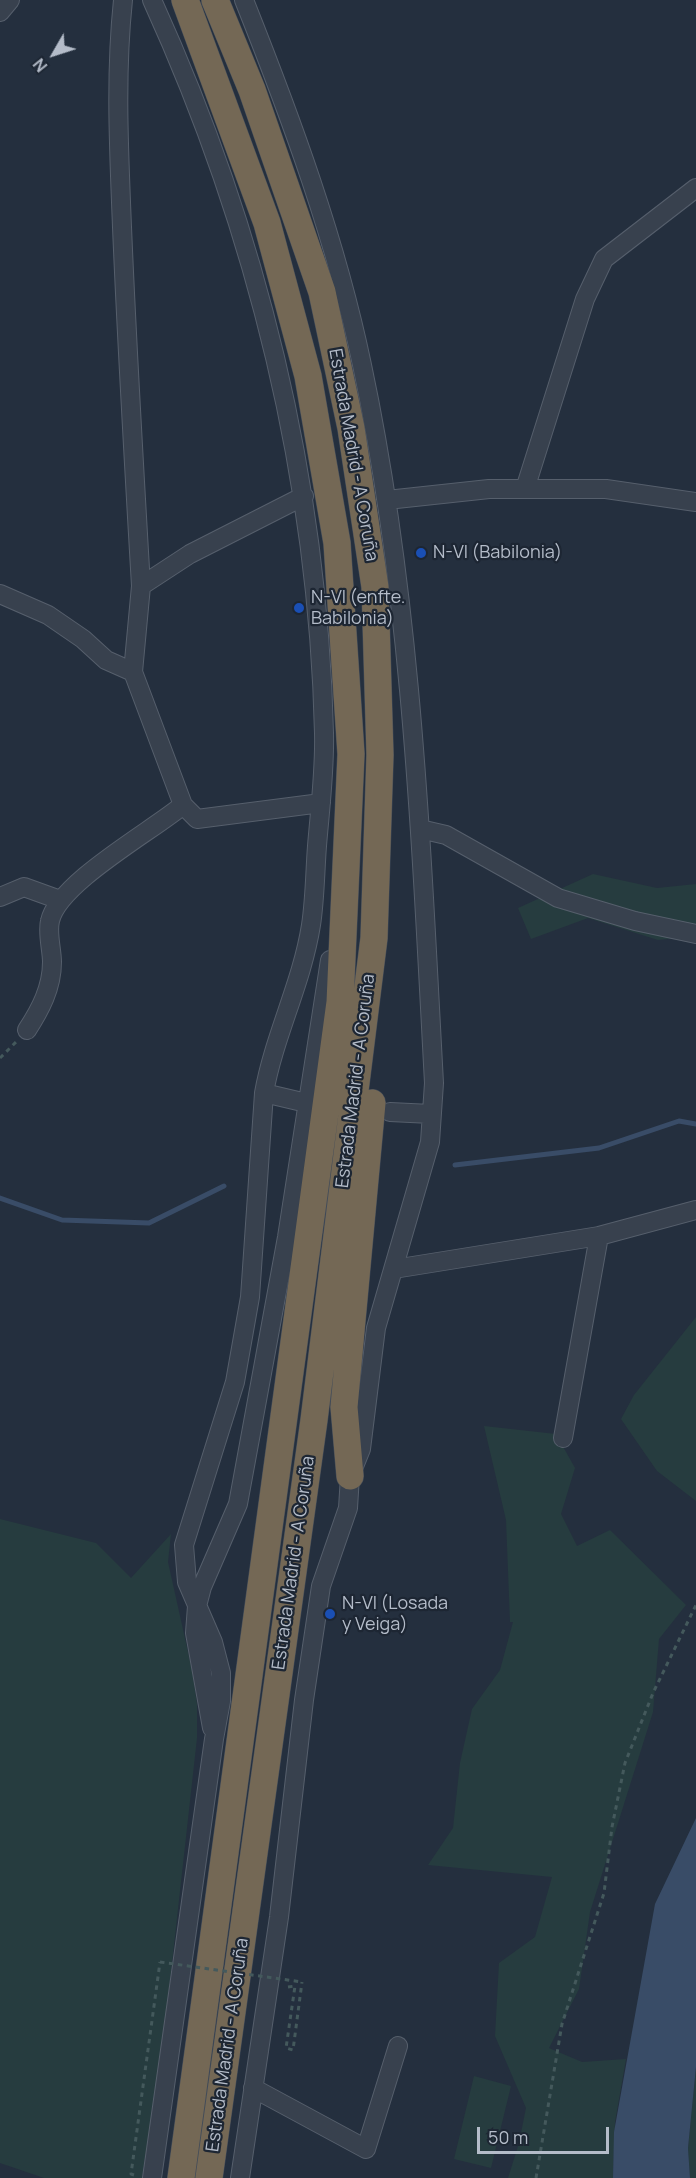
<!DOCTYPE html>
<meta charset="utf-8">
<style>
body{margin:0}
#map{position:relative;width:696px;height:2178px;overflow:hidden;background:#242f3e;font-family:Manrope,sans-serif}
canvas{display:block}
.north{position:absolute;left:24px;top:24px;width:60px;height:60px;-webkit-text-stroke:4px #1d2633;paint-order:stroke;rotate:231deg;font-size:16px;font-weight:700;line-height:24px;text-align:center;color:#b4bcc9}
.north::after{content:'';display:block;margin:auto;width:21px;height:27px;background:#b4bcc9;clip-path:polygon(50% 0,100% 100%,50% 72%,0 100%)}
.scale{position:absolute;left:477px;top:2127px;width:132px;height:27px;box-sizing:border-box;border:3px solid #b4bcc9;border-top:0;padding-left:8px;font-size:18px;line-height:21px;white-space:nowrap;color:#b4bcc9;-webkit-text-stroke:4px #1d2633;paint-order:stroke}
</style>
<div id="map">
<canvas width="696" height="2178"></canvas>
<div class="north">N</div>
<div class="scale">50 m</div>
</div>
<script>
const g = document.querySelector('canvas').getContext('2d');
g.lineJoin = 'round';
function fillPath(path, color) { g.fillStyle = color; g.fill(path, 'evenodd'); }
function stroke(path, color, width, dash) { g.strokeStyle = color; g.lineWidth = width; g.lineCap = dash ? 'butt' : 'round'; g.setLineDash(dash || []); g.stroke(path); }
function drawText(font, color, halo, rows, align = 'center') {
  g.font = font + ' Manrope,sans-serif'; g.lineWidth = 4.5; g.setLineDash([]); g.textBaseline = 'middle'; g.strokeStyle = halo; g.fillStyle = color; for (const [text, x, y, turn = 0] of rows) {
    g.save(); g.translate(x, y); g.rotate((+turn || 0) * Math.PI / 180); g.textAlign = isNaN(turn) ? turn : align; if (halo) g.strokeText(text, 0, 0); g.fillText(text, 0, 0); g.restore();
  }
}
fillPath(new Path2D(`
 M593 874 657 888 696 884V936L658 940 588 918 531 939 518 908Z
 M696 1317V1501L657 1471 621 1419 634 1395Z
 M484 1426 556 1434 575 1468 561 1514 577 1546 610 1530 686 1605 659 1639 653 1712 590 1912 579 1989 549 2048 582 2062 626 2059 615 2122 613 2178H508L519 2143 526 2108 495 2036 499 1963 535 1937 552 1877 428 1865 453 1828 460 1763 472 1709 500 1670 513 1622H510L506 1520Z
 M0 1519 96 1543 131 1578 171 1534 168 1562 192 1670 197 1704V1738L163 2044 142 2178H44L0 2163Z
 M696 2067V2178H690L688 2148Z
 M474 2076 511 2086 491 2168 454 2159Z`), '#263c3f');
fillPath(new Path2D(`
 M696 1818V2067L688 2148 690 2178H613L614 2132 655 1904Z`), '#394c67');
stroke(new Path2D(`
 M455 1165 599 1148 679 1121 696 1124
 M0 1198 62 1220 149 1223 224 1186`), '#394c67', 5);
const minor = new Path2D(`
 M123 0C115 76 119 151 122 227 127 347 134 466 141 586
 M152 0C257 230 318 480 324 733 325 770 320 809 317 846 315 872 315 899 311 925 302 983 274 1036 264 1093L250 1297 235 1382 184 1545 187 1582 213 1642 221 1673V1701L214 1739 152 2178
 M0 12 10 0
 M525 489 585 299 604 259 696 188
 M387 500 489 489H606L696 502
 M0 594 48 615 83 639 106 660 133 672
 M183 805 133 672 141 586 190 554 304 496
 M420 829 446 835 558 898 635 921 696 934
 M0 897 24 887 60 900
 M27 1030C40 1010 52 988 52 962 52 950 47 933 50 921 58 883 152 831 183 805L197 819 321 803
 M264 1093 298 1101
 M390 1112 431 1114
 M394 1269 599 1236 696 1210
 M563 1438 599 1236
 M212 1728 195 1633 197 1606 202 1587 238 1504 287 1237 330 960
 M253 2088 366 2149 398 2046
 M240 2178 279 1917 304 1700 321 1586 348 1508 350 1476 361 1449 376 1328 430 1142 434 1083C421 843 412 601 362 365 336 240 291 118 244 0`);
const highway = new Path2D(`
 M350 1476 344 1407 372 1103
 M181 2178 340 1002 351 754 337 543 308 376 267 223 185 0
 M209 2178 314 1420 374 938 380 755 375 587 351 428 322 292 252 90 215 0`);
stroke(minor, '#565f6c', 20);
stroke(highway, '#434c59', 28);
stroke(new Path2D(`
 M0 1058 16 1042
 M288 1987 295 1986 286 2048 293 2050 302 1982
 M134 2175 131 2174 160 1962
 M536 2178 562 2024 604 1893 612 1827 625 1763 653 1693 696 1605`), '#44595c', 3, [4.5, 4.5]);
stroke(minor, '#38414e', 18);
stroke(highway, '#746855', 27);
stroke(new Path2D(`
 M160 1962 302 1982`), '#44595c', 3, [4.5, 4.5]);
for (const [x, y, r, color] of [
 [421,553,6,"#1a4fb4"],
 [299,608,6,"#1a4fb4"],
 [330,1614,6,"#1a4fb4"]
]) { const dot = new Path2D(); dot.arc(x, y, r, 0, 2 * Math.PI); g.fillStyle = color; g.fill(dot); stroke(dot, '#1d2633', 2); }
drawText('18px', '#b4bcc9', '#1d2633', [
 ["Estrada Madrid - A Coruña",353,455,80],
 ["Estrada Madrid - A Coruña",356,1081,-83],
 ["Estrada Madrid - A Coruña",294,1563,-82],
 ["Estrada Madrid - A Coruña",228,2045,-82]
]);
drawText('18px', '#b4bcc9', '#1d2633', [
 ["N-VI (Babilonia)",433,553],
 ["N-VI (enfte.",311,598],
 ["Babilonia)",311,619],
 ["N-VI (Losada",342,1604],
 ["y Veiga)",342,1625]
], 'left');
</script>
